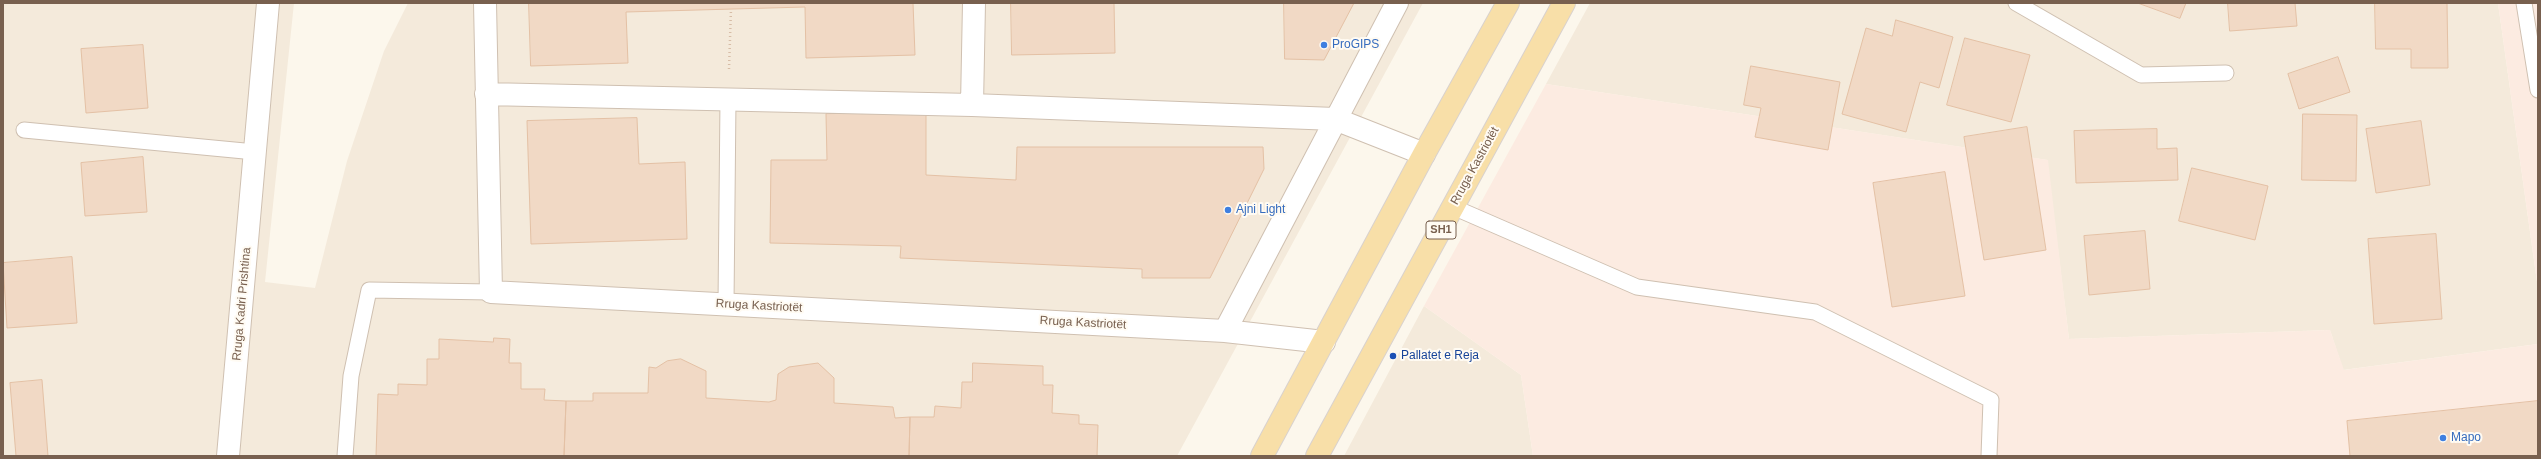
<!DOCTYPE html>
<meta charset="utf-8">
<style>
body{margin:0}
#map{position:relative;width:2541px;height:459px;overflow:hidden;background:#fcf7ec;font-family:Helvetica,sans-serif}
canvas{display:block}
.frame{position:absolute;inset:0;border:4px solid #78604f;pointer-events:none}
</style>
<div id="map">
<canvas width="2541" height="459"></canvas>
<div class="frame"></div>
</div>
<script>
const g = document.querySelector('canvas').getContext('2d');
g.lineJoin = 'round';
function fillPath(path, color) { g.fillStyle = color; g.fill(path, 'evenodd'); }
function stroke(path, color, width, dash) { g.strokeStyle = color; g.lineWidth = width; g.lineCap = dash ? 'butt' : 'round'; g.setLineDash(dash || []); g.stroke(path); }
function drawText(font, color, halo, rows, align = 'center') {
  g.font = font + ' Helvetica,sans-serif'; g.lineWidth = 4; g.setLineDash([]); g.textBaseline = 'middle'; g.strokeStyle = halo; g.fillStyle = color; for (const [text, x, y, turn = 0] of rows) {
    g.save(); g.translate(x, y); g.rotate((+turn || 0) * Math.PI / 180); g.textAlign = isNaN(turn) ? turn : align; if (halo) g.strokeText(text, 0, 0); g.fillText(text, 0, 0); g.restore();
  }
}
fillPath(new Path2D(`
 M3 3H294L265 282 315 288 347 161 384 51 408 3H1423L1177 456H3Z
 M1590 3H2498L2538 289V344L2343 370 2330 330 2069 339 2047 160 1546 84Z
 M1424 306 1521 375 1533 456H1344Z`), '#f4eadb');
fillPath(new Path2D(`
 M2498 3H2538V289Z
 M1546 84 2048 160 2069 339 2330 330 2344 370 2538 344V456H1533L1521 375 1424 306Z`), '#fcebe1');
const building = new Path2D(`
 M529 3H913L915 55 806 58 805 7 626 12 628 63 531 66Z
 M1011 3H1114L1115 53 1012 55Z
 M1284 3H1354L1324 60 1285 59Z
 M2138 3H2186L2180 18Z
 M2228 3H2295L2297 26 2230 31Z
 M2375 3H2447L2448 68H2411V49H2376Z
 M1896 20 1953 37 1939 88 1920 82 1906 132 1842 114 1866 28 1892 36Z
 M1965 38 2030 55 2011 122 1947 105Z
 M143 45 148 108 86 113 81 49Z
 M2338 57 2350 92 2299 109 2288 74Z
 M1751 66 1840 82 1828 150 1755 137 1761 108 1744 105Z
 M926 113V175L1016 180 1017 147H1263L1264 169 1210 278H1142V269L900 258 901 246 770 243 771 160H827L826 114Z
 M2303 114 2357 115 2356 181 2302 180Z
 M637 118 639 164 685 162 687 239 531 244 527 121Z
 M2421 121 2430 185 2376 193 2366 129Z
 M2027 127 2046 250 1984 260 1964 137Z
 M2157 129V149L2177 148 2178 180 2076 183 2074 131Z
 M143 157 147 212 85 216 81 163Z
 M2192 168 2268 186 2255 240 2179 221Z
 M1945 172 1965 296 1892 307 1873 183Z
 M2145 231 2150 289 2089 295 2084 236Z
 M2436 234 2442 319 2374 324 2368 239Z
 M72 257 77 323 7 328 3 263Z
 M494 338 510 339 509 363H521V389H545L544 400 566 401 564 456H376L378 394 398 395V384L427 385V359H439V339L493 342Z
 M681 359 706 371V398L769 402 776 400 778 374 789 367 818 363 834 378V403L893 407 895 418 910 417 909 456H564L566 401H593V393H648L649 367 656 368 667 361Z
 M973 363 1043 366V385H1053L1052 413 1079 415V424L1098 425 1097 456H909L910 417H934L935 406 961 408 962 382H972Z
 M42 380 48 456H16L10 383Z
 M2538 401V456H2350L2347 421Z`);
fillPath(building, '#f1d9c5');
stroke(building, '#e4c1a5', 1);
const service = new Path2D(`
 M2016 3 2141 75 2226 73
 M2524 3 2538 90
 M24 130 255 152
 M1453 207 1637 287 1815 312 1991 400 1989 456
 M726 304 728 99
 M345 456 351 376 369 290 491 292`);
const minor = new Path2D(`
 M485 3 491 292 1225 331 1324 342
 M486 94 972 105 1335 119 1424 154
 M972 105 974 3
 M1225 331 1397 3
 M228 456 268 3`);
const primary = new Path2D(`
 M1262 456 1424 154 1508 3
 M1317 456 1564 3`);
stroke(service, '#cfc0b1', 17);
stroke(minor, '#cfc0b1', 24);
stroke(primary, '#d9d2ce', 24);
stroke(new Path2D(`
 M729 69 731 9`), '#d7bda7', 2.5, [1, 3]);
stroke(service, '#fff', 15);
stroke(minor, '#fff', 22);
stroke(primary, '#f8dfa8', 22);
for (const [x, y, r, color] of [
 [1324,45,4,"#3f7fe0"],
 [1228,210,4,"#3f7fe0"],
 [1393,356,4,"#1a4fb4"],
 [2443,438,4,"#3f7fe0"]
]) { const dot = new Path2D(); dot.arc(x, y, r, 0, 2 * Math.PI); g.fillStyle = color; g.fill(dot); stroke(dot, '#fffbf3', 1.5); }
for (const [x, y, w] of [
 [1441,230,30]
]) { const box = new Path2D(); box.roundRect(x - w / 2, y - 9, w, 18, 3); g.fillStyle = '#fffbf3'; g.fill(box); stroke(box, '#78604f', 1); }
drawText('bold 11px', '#78604f', null, [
 ["SH1",1441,230]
]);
drawText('12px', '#366cbe', '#fffbf3', [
 ["ProGIPS",1332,45],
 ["Ajni Light",1236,210],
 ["Mapo",2451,438]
], 'left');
drawText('12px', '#78604f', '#fffbf3', [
 ["Rruga Kastriotët",1475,166,-61],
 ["Rruga Kadri Prishtina",242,304,-85],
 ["Rruga Kastriotët",759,306,3],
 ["Rruga Kastriotët",1083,323,3]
]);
drawText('12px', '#164399', '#fffbf3', [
 ["Pallatet e Reja",1401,356]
], 'left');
</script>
